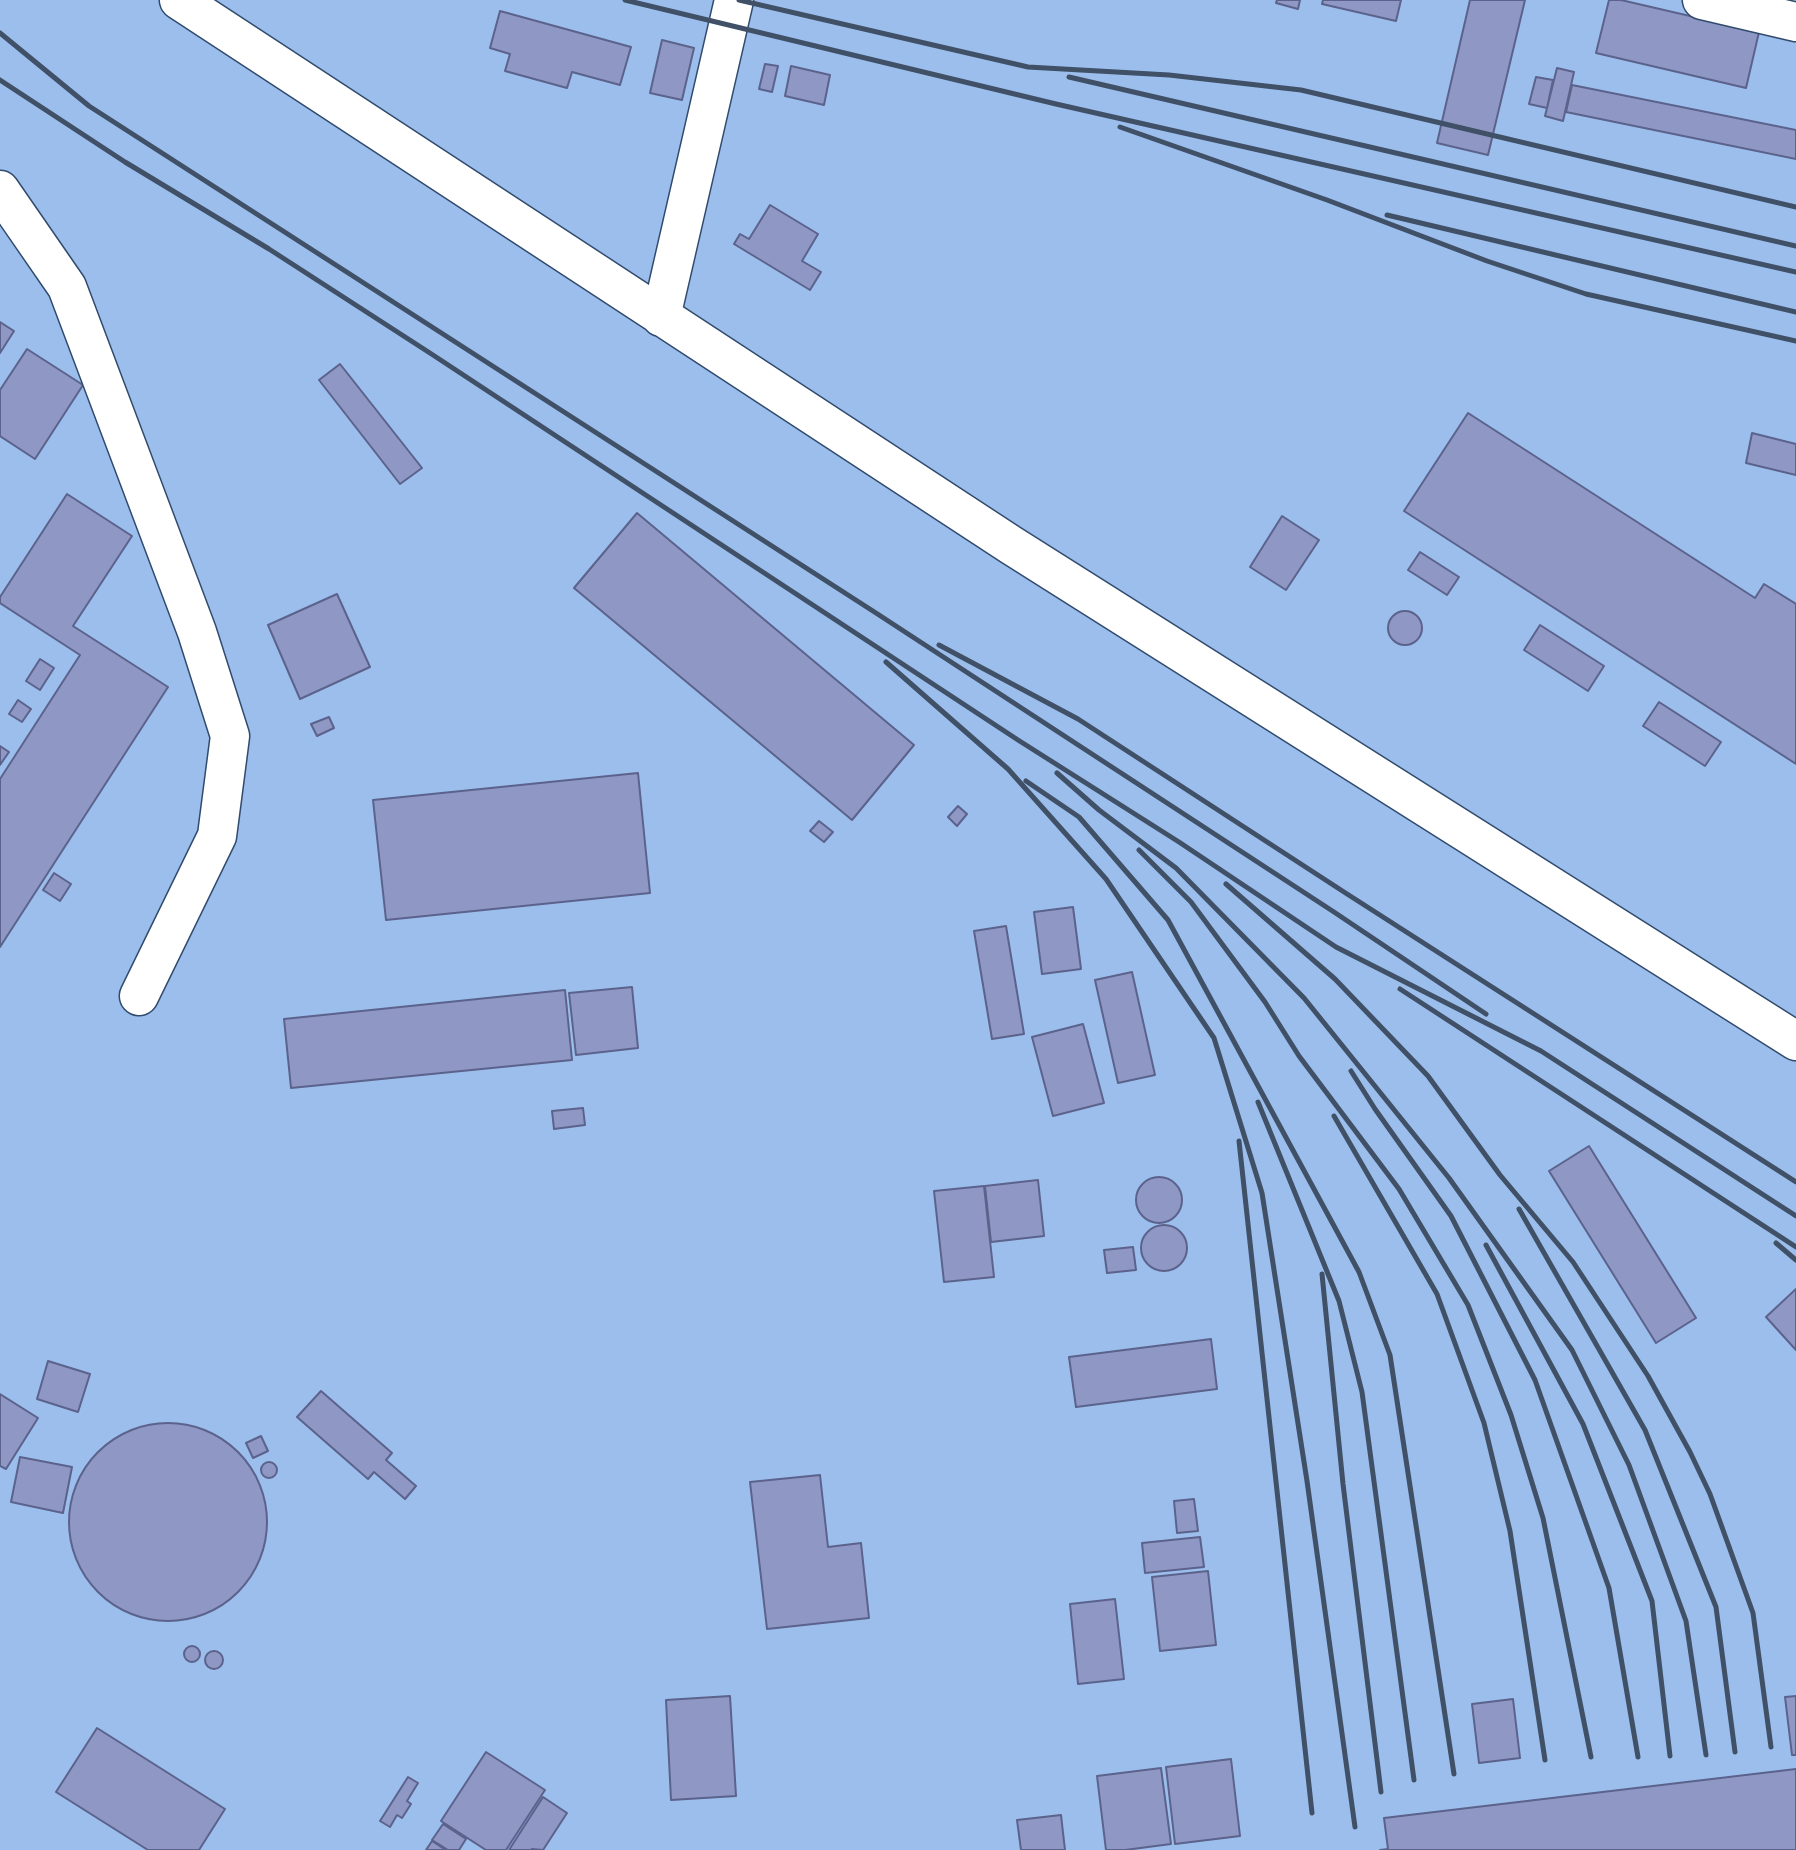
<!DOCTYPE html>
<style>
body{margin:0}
canvas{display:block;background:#abcaf3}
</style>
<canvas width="1796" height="1850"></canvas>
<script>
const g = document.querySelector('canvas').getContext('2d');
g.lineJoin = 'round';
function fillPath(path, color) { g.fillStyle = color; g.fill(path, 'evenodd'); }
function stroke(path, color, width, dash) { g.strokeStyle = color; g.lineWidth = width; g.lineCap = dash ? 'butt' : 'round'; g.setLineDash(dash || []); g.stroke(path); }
fillPath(new Path2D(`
 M0 0H1796V1850H0Z`), '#9cbeec');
const building = new Path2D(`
 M1277 0H1300L1298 9 1276 3Z
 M1323 0H1401L1396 21 1322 4Z
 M1470 0H1525L1488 155 1437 143Z
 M1609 0H1621L1759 32 1746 88 1596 53Z
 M500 11 631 47 620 85 572 72 567 88 505 71 510 54 490 48Z
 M662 40 694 48 682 100 650 93Z
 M765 64 778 66 772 92 759 89Z
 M791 66 830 75 824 105 785 96Z
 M1557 68 1574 72 1563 121 1545 116Z
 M1536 77 1553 80 1547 108 1529 104Z
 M1572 85 1796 130V159L1566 112Z
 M770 205 818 234 802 261 821 272 810 290 734 244 740 234 749 239Z
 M0 322 14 331 0 353Z
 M27 349 83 385 35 459 0 436V390Z
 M340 364 422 468 400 484 319 380Z
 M1468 413 1755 598 1764 584 1796 604V764L1404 511Z
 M1752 433 1796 444V475L1746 463Z
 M67 494 132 536 73 626 168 687 0 947V779L80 655 0 603V597Z
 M637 513 914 745 852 820 574 588Z
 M1282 516 1319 540 1286 590 1250 567Z
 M1420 552 1459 577 1447 595 1408 570Z
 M337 594 370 667 300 699 268 625Z
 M1388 628a17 17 0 1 1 34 0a17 17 0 1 1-34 0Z
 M1540 625 1604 666 1588 691 1524 650Z
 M40 659 54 668 40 690 26 681Z
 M18 700 31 709 22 722 9 714Z
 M1659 702 1721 742 1705 766 1643 726Z
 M329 717 334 728 317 736 311 724Z
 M0 746 9 752 0 765Z
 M638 773 650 893 386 920 373 800Z
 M958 806 967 814 957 826 948 817Z
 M819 821 833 832 824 842 810 831Z
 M54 873 71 884 60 901 43 890Z
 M1073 907 1081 969 1042 974 1034 912Z
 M1006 926 1024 1034 992 1039 974 931Z
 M1132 972 1155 1075 1118 1083 1095 980Z
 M632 987 638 1048 576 1055 569 993Z
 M565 990 572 1060 291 1088 284 1019Z
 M1083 1024 1104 1103 1053 1116 1032 1037Z
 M583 1108 585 1125 554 1129 552 1111Z
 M1589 1146 1696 1318 1656 1343 1549 1171Z
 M1136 1200a23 23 0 1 1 46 0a23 23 0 1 1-46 0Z
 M1038 1180 1044 1236 991 1242 985 1186Z
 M984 1186 994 1277 944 1282 934 1191Z
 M1141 1248a23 23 0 1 1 46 0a23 23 0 1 1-46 0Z
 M1133 1247 1136 1270 1107 1273 1104 1250Z
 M1796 1289V1350L1766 1317Z
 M1211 1339 1217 1389 1076 1407 1069 1357Z
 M48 1361 90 1374 78 1412 37 1399Z
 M321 1391 392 1453 386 1460 416 1486 405 1499 374 1472 368 1479 297 1417Z
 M0 1394 38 1418 6 1469 0 1466Z
 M69 1522a99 99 0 1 1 198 0a99 99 0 1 1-198 0Z
 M261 1436 268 1451 253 1458 246 1443Z
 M20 1457 72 1467 63 1513 11 1502Z
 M261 1470a8 8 0 1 1 16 0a8 8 0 1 1-16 0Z
 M820 1475 828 1547 861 1543 869 1618 767 1629 750 1482Z
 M1194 1499 1198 1531 1177 1533 1174 1501Z
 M1200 1537 1204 1567 1145 1573 1142 1543Z
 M1208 1571 1216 1645 1160 1651 1152 1577Z
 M1115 1599 1124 1679 1078 1684 1070 1604Z
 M184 1654a8 8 0 1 1 16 0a8 8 0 1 1-16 0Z
 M205 1660a9 9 0 1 1 18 0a9 9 0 1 1-18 0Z
 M730 1696 736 1796 671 1800 666 1700Z
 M1796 1696V1755H1792L1785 1697Z
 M1513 1699 1520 1758 1479 1763 1472 1704Z
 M97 1728 225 1809 199 1850H148L56 1792Z
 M486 1752 545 1790 506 1850H486L441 1821Z
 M1231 1759 1240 1836 1175 1844 1166 1767Z
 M1161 1768 1171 1844 1125 1850H1106L1097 1776Z
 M1796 1769V1850H1380L1388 1849 1384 1818Z
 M408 1777 418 1783 407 1801 411 1804 402 1818 397 1815 390 1827 380 1821Z
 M543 1797 567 1813 543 1850 532 1849 531 1850H509Z
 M1061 1815 1065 1850H1021L1017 1820Z
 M443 1824 466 1839 459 1850H448L432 1840Z
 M432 1841 446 1850H426Z`);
fillPath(building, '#8f98c4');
stroke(building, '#5b628c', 2);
const minor = new Path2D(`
 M179 0 1011 545 1796 1041
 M1702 0 1796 22
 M0 190 67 287 197 632 230 736 217 836 139 996
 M661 317 734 0`);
stroke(minor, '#314b6d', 41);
stroke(minor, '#fff', 38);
stroke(new Path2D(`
 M625 0 1056 104 1796 272
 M739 0 1028 67 1169 75 1301 90 1796 207
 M0 33 89 106 876 613 1334 912 1486 1014
 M1069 77 1796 246
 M0 80 125 162 269 249 433 355 1018 740 1179 842 1336 947 1541 1051 1796 1216
 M1120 127 1327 200 1487 261 1586 294 1796 341
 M1387 215 1796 312
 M939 645 1078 719 1344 892 1796 1182
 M886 662 1008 769 1106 879 1214 1038 1262 1193 1307 1481 1355 1827
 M1057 773 1099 810 1176 868 1304 998 1449 1178 1572 1350 1629 1465 1686 1621 1706 1755
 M1026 781 1079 817 1168 920 1359 1272 1390 1355 1454 1774
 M1139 850 1191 902 1265 1002 1299 1056 1399 1189 1468 1305 1511 1415 1543 1518 1591 1757
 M1226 884 1335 979 1428 1076 1500 1175 1573 1262 1648 1376 1690 1452 1710 1494 1753 1613 1771 1747
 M1400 989 1796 1247
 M1351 1071 1375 1109 1451 1216 1535 1380 1609 1588 1638 1757
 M1258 1102 1339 1301 1362 1392 1414 1780
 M1334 1116 1437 1294 1484 1423 1510 1531 1545 1760
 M1239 1141 1312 1813
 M1519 1209 1645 1430 1716 1607 1735 1752
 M1776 1243 1796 1260
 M1486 1245 1583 1424 1652 1601 1670 1756
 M1322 1274 1343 1484 1381 1792`), '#3f5067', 5);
</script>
